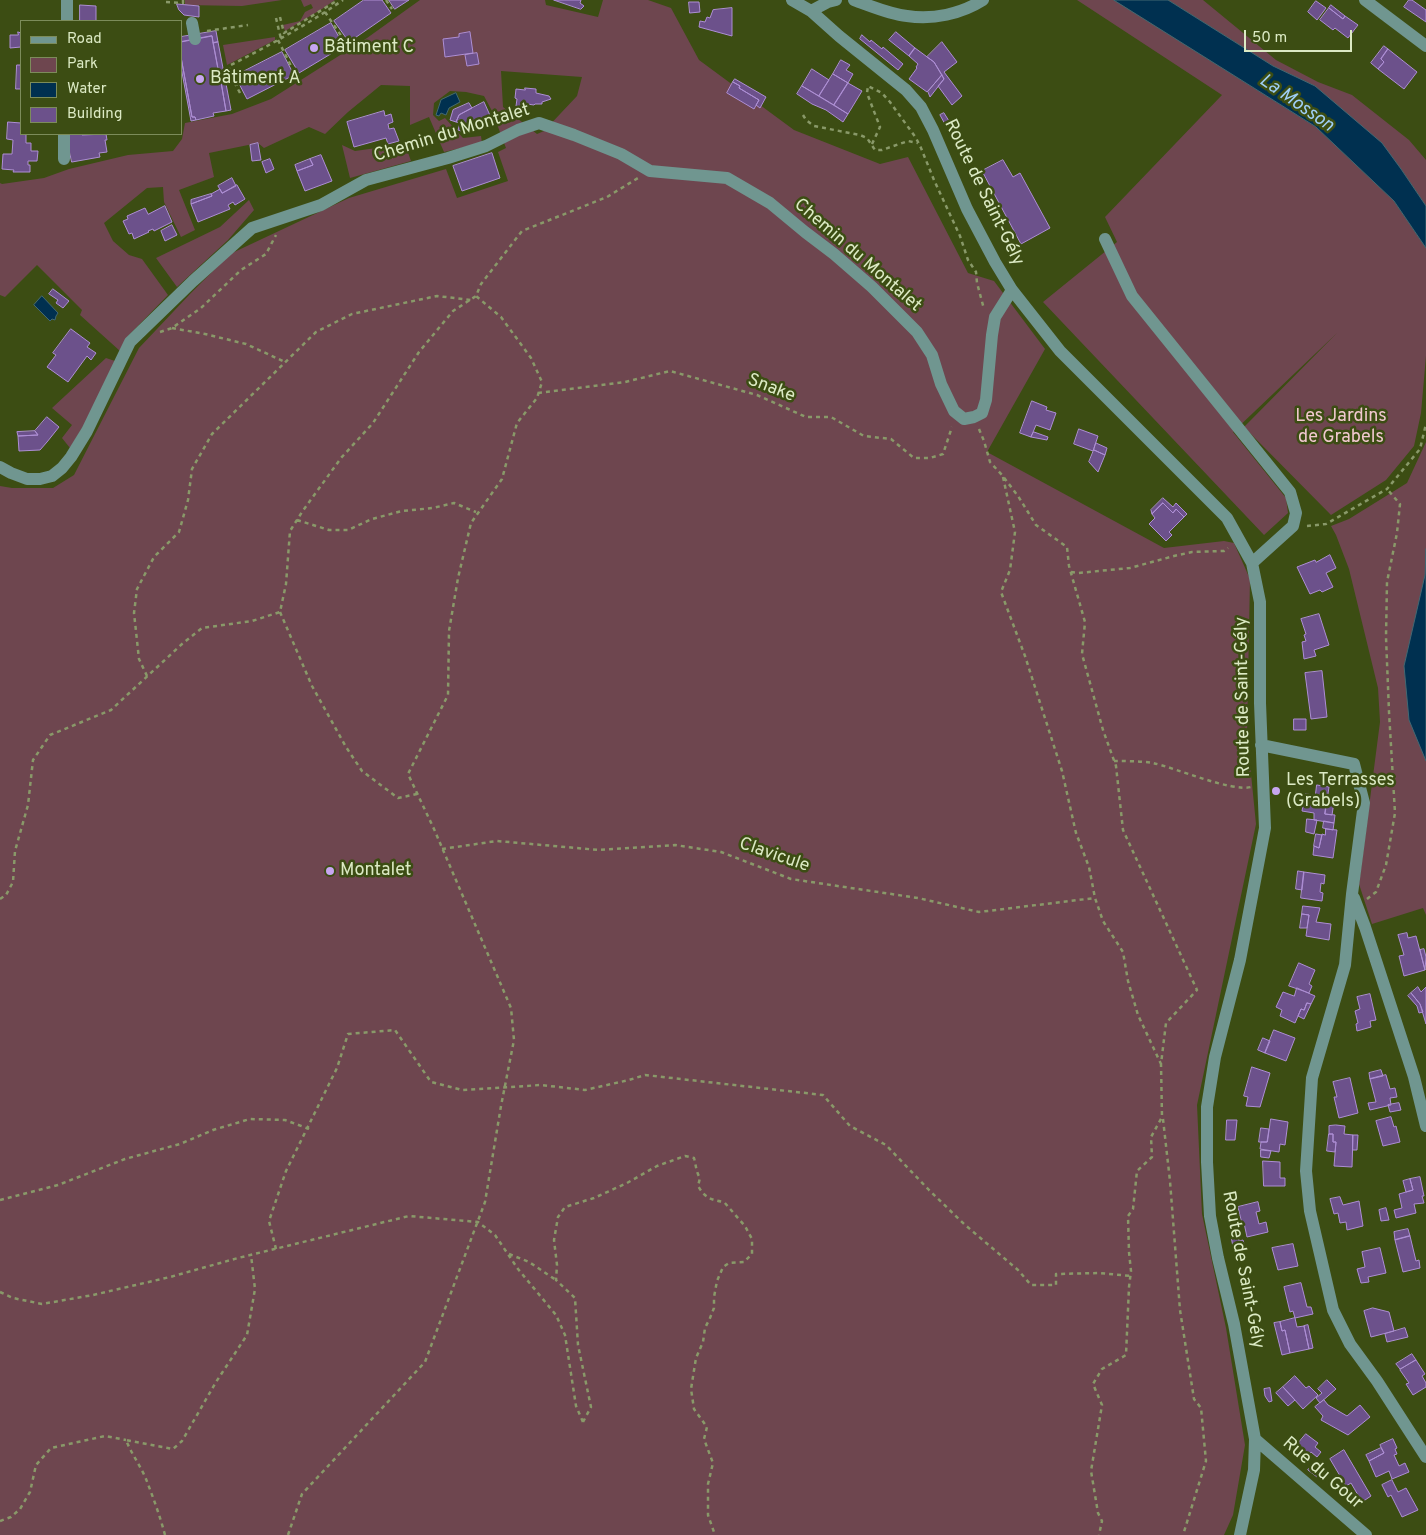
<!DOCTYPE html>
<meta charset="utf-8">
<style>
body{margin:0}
#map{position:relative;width:1426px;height:1535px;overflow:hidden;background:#3c4d13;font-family:Overpass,sans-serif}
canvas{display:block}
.legend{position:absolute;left:20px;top:20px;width:162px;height:115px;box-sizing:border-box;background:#3c4d13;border:1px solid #7c8c5a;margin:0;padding:6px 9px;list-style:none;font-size:15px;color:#dceac4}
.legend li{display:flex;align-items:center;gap:10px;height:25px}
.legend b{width:25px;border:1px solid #7c8c5a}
.scale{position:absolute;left:1244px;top:30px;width:108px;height:22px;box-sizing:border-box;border:2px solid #dceac4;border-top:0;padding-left:6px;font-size:15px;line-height:18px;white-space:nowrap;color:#dceac4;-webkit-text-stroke:4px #3c4d13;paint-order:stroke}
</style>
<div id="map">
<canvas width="1426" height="1535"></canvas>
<ul class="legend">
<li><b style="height:6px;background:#709690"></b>Road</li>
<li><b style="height:14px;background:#6e464f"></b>Park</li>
<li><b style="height:14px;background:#003050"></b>Water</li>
<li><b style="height:14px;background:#6c518b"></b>Building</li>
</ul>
<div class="scale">50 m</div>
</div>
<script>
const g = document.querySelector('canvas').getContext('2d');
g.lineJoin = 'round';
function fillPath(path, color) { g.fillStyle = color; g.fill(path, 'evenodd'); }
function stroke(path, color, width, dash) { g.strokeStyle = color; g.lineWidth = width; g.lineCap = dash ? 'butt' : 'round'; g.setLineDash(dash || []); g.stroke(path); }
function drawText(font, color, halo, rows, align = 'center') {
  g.font = font + ' Overpass,sans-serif'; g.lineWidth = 5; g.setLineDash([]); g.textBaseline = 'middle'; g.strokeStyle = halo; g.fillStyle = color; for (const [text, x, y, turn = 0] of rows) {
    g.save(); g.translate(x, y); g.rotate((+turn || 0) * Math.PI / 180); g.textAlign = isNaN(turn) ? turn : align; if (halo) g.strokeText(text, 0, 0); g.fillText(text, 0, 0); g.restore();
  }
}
fillPath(new Path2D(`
 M185 0H282L242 6 185 5Z
 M301 0H335L322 9 285 31 283 25 300 21 305 12 313 8 311 4 304 7Z
 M420 0H545L546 5 598 17 603 0H648L671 8 699 60 794 130 880 164 908 157 968 273 994 281 1045 349 987 452 1164 548 1224 541 1234 543 1250 579 1247 734 1256 824 1197 1105 1202 1214 1226 1328 1245 1445 1233 1515 1224 1535H0V486L12 488H53L74 475 139 348 190 294 230 254 349 198 446 169 457 198 508 181 498 152 506 148 492 111 484 96 466 92 450 91 434 103 433 115 439 121 445 118 463 138 481 136 482 143 444 152 429 117 410 125V86L381 85 348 112 325 134 309 127 264 148 258 143 209 153 214 177 179 190 195 230 181 237 164 202 163 187 147 188 104 223 113 241 129 255 142 259 168 295 128 336 120 351 80 315 82 310 37 265 5 297 0 295V183L2 184 44 178 69 169 128 155 173 151 182 139 185 123 232 114 271 99 367 38ZM501 71 582 77 577 96 544 131 537 134 503 107Z
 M1077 0H1114L1316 127 1394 201 1426 248V356L1421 413 1414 446 1386 480 1331 515 1244 427 1337 333 1233 432 1286 498 1288 513 1264 535 1043 302 1117 242 1105 217 1222 95Z
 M1168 0H1203L1276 60 1318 82 1352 95 1409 140 1426 160V206L1401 169 1315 86 1273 66Z
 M275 37V40L227 65 223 45Z
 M405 144 411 161 350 178 342 145 355 151Z
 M249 200 254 210 228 240 177 287 156 258 220 227Z
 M106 358 115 361 92 412 70 448 62 438 72 425 52 408Z
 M1426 442V915L1423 908 1372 924 1359 884 1380 722 1378 688 1349 569 1336 535 1331 526 1349 519 1407 483Z`), '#6e464f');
const water = new Path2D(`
 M1114 0H1168L1273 66 1315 86 1382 143 1401 169 1426 206V248L1394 201 1316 127Z
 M456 93 460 102 449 108 446 115 441 113 439 116 436 115 441 100Z
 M42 296 58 313 56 316 55 320 52 319 50 321 34 305Z
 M1426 549V761L1409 720 1404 666 1425 575Z`);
fillPath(water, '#003050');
stroke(water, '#426873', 1);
const building = new Path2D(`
 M364 0H382L391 13 349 42 334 21Z
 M389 0H409L395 9Z
 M554 0H581L580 3 584 6 581 9Z
 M1409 0H1412L1426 10V22L1404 7Z
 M1316 1 1326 8 1317 20 1308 12Z
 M689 2H699L700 12 690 13Z
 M177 4 199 6V17L184 15 179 10Z
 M80 5 96 6V21H80Z
 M1331 5 1345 16 1343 19 1329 8Z
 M732 8V36L699 27 700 21 705 22 707 17 710 18 713 10Z
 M1329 8 1343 19 1345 16 1358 25 1348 38 1335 28 1333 30 1320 20Z
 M331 23 344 46 299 73 285 50Z
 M216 31 218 42 213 43 212 36 181 42V37Z
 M18 32 21 33V47L10 48V35H18Z
 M470 32 473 53 445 57 443 39 459 37V34Z
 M896 32 915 48 909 56 889 40Z
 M862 35 870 42 871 40 882 49 883 47 903 64 898 70 860 39Z
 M212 36 219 74 215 75 216 83 221 82 226 111 213 113 214 116 196 120 195 117H192L181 57V42Z
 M218 42 231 110 226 111 221 82 216 83 215 75 219 74 213 43Z
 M942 42 957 62 944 72 962 96 952 105 938 86 944 79 934 62 927 57Z
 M1384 46 1388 49 1381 59 1384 62 1378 69 1371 63Z
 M915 48 934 62 942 75 927 92 909 79 917 68 916 67 918 64 909 56Z
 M1388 49 1417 72 1404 89 1378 69 1384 62 1381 59Z
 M282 52 294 75 247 99 235 76Z
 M477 53 479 64 467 66 465 55Z
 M181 57 192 117H195L196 120 191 121 181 67Z
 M841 60 850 65 846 70 853 74 848 83 833 74Z
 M17 65H21V89H16Z
 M812 69 829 80 819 96 802 86Z
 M833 74 848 83 834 105 819 96Z
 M942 75 944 79 930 97 928 92Z
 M735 79 766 97 760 108 756 105 759 100 739 88 740 86 733 82Z
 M733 82 740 86 739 88 759 100 754 109 727 93Z
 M848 83 862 91 848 114 834 105Z
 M802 86 848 114 843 122 826 110 812 104 797 94Z
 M525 88 536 89V93L549 96 551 99 542 102V104H535L534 105 527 104 526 107 516 106 517 99 515 98 516 89 525 90Z
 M484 102 493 122 480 128 479 125 472 128 469 127 467 133 458 130 460 123 456 122 459 115Z
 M469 103 472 108 459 115 456 122 450 120 453 110Z
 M384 111 385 116 391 114 393 122 388 124 389 129 394 128 399 141 388 144 386 138 354 147 347 122Z
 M944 113 949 121 950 124 946 126 940 115Z
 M8 122 21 123V134H26V143H31V151H38L37 161H28V165H30V172H13L14 170 2 169 3 154H12L13 140 7 139Z
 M66 134H82V135L106 134 107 140H105L107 152 99 153 100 157 72 162Z
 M258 143 261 160 252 161 250 145Z
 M492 153 500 178 462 191 453 166Z
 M321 155 332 181 305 191 297 171 313 165 310 159Z
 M270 159 274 169 266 173 262 162Z
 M310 159 313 165 297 171 295 165Z
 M1003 160 1013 177 1020 173 1050 228 1021 244 982 171Z
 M232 178 236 186 222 193 218 186Z
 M237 185 245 199 235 205 233 202 228 205 230 209 198 222 191 204 212 196 211 194 220 189 222 193Z
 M211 194 212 196 191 204V200Z
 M165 206 172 222 154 231 153 229 148 231 149 232 134 239 132 233 129 234 123 221 128 219 127 216 145 208 148 214Z
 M172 225 177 235 165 241 161 231Z
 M53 289 69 301 63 308 56 303 58 300 49 294Z
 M71 329 90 343 87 347 96 353 91 360 87 356 68 382 47 367 56 355 53 353Z
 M1032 401 1047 407 1046 410 1056 413 1050 430 1036 425 1031 437 1020 433Z
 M47 417 59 427 47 442 40 450 19 451 18 436 38 435 35 431Z
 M1079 429 1098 436 1093 451 1074 444Z
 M35 431 38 435 18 436 17 432Z
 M1034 432 1048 437 1047 440 1031 437Z
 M1096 443 1107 448 1105 455 1094 450Z
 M1094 450 1105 455 1098 472 1089 462Z
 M1163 498 1173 507 1176 503 1187 514 1184 517 1176 509 1173 513 1163 503 1152 514 1151 510Z
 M1163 503 1173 513 1176 509 1184 517 1169 532 1172 535 1166 541 1149 524 1155 518 1152 514Z
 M1330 555 1336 568 1326 573 1333 587 1322 592 1320 590 1310 594 1297 567 1315 560 1316 562Z
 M1319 614 1329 645 1314 650 1316 656 1304 659 1302 642 1306 641 1304 635 1306 634 1301 619Z
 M1322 671 1327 717 1311 719 1305 673Z
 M1294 719H1306V730H1294Z
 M1317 785 1329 787 1325 814 1335 815 1334 823 1314 820V813L1302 811 1305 794 1315 795Z
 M1327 801 1334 802 1332 815 1325 814Z
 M1307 819 1317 820 1314 834 1306 832Z
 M1324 821 1334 823 1333 830 1323 828Z
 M1326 829 1337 830 1333 858 1313 855 1314 846 1319 848 1322 834 1325 835Z
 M1316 834 1322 835 1319 848 1314 846Z
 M1298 871 1304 872 1302 890 1296 889Z
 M1304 872 1325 875 1324 884 1321 883 1320 892 1323 893 1322 901 1301 898Z
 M1303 906 1320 908 1316 922 1331 924 1329 940 1306 936 1309 915 1302 914Z
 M1302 914 1309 915 1307 928H1300Z
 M1407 933 1408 938 1416 936 1425 970 1404 976 1399 956 1404 955 1398 935Z
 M1424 949 1426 957 1425 970 1420 950Z
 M1299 963 1315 970 1309 984 1312 986 1309 993 1289 986Z
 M1418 987 1421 992 1426 987V1024L1420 1004 1411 993Z
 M1297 988 1315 996 1311 1004 1307 1003 1304 1010 1301 1009 1295 1023 1280 1016 1282 1010 1276 1007 1283 992 1294 996Z
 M1411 993 1420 1004 1423 1012 1419 1013 1417 1006 1408 996Z
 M1370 994 1376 1020 1370 1021 1371 1027 1357 1031 1356 1024 1358 1023 1355 1011 1360 1009 1357 997Z
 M1307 1003 1311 1004 1304 1019 1298 1016 1301 1009 1304 1010Z
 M1274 1030 1295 1038 1286 1061 1265 1053Z
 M1263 1038 1270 1041 1265 1053 1258 1050Z
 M1252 1067 1270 1073 1260 1107 1246 1106 1248 1097 1244 1096Z
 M1381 1070 1383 1076 1370 1079 1369 1073Z
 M1386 1075 1390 1089 1395 1088 1397 1097 1390 1098 1391 1105 1370 1110 1368 1103 1376 1102 1370 1079Z
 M1350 1078 1358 1113 1339 1118 1334 1097H1337L1333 1082Z
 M1399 1103 1401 1110 1390 1112 1388 1105Z
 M1391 1117 1394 1127 1396 1126 1400 1142 1383 1146 1376 1121Z
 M1271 1119 1288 1122 1285 1145 1280 1144 1279 1152 1260 1149 1261 1142H1267Z
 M1227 1120H1237L1235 1140H1226Z
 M1336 1125 1345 1126 1344 1134 1353 1135 1352 1167 1334 1166 1336 1142H1333V1134H1329V1126Z
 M1261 1128 1269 1129 1267 1142H1259Z
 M1329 1134H1333V1142H1336L1335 1152 1327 1151Z
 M1353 1135H1358L1357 1150H1353Z
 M1261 1150 1271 1151 1269 1158 1261 1157Z
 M1263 1161 1280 1162V1178H1285V1186H1264Z
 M1420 1177 1424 1196H1422L1424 1203 1414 1204 1416 1213 1396 1218 1394 1210 1402 1208 1399 1194 1413 1190 1410 1179Z
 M1410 1179 1413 1190 1406 1192 1403 1181Z
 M1340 1197 1343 1205 1359 1201 1363 1226 1347 1230 1346 1222 1340 1223 1338 1213 1334 1214 1330 1199Z
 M1258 1202 1260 1211 1256 1212 1259 1224 1266 1222 1268 1232 1247 1237 1244 1223 1242 1224 1238 1207Z
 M1386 1208 1389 1220 1381 1221 1379 1210Z
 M1408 1229 1410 1236 1395 1240 1394 1232Z
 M1238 1235 1239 1241 1243 1240 1244 1244 1233 1247 1231 1236Z
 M1410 1236 1416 1261 1419 1260 1420 1268 1403 1272 1395 1240Z
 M1293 1244 1298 1266 1278 1270 1272 1248Z
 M1239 1246 1243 1259 1236 1261 1233 1247Z
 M1380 1248 1386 1273 1368 1277 1369 1282 1361 1283 1357 1269 1365 1267 1362 1252Z
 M1301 1283 1307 1307H1311L1313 1314 1295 1318 1293 1311 1290 1312 1284 1287Z
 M1373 1308 1389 1312 1394 1331 1371 1337 1364 1311Z
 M1295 1318 1297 1327 1304 1326 1309 1349 1290 1353 1285 1330 1282 1331 1280 1322Z
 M1280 1322 1282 1331 1285 1330 1290 1353 1282 1355 1274 1323Z
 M1308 1325 1313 1348 1309 1349 1304 1326Z
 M1405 1328 1408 1337 1387 1342 1385 1334Z
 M1412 1354 1416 1360 1400 1369 1396 1364Z
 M1416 1360 1425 1374 1422 1376 1426 1383V1387L1413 1395 1406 1384 1409 1383 1400 1370Z
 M1295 1376 1306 1388 1309 1386 1318 1395 1303 1409 1283 1387Z
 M1327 1380 1336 1389 1320 1403 1316 1398 1322 1393 1318 1389Z
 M1283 1387 1295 1400 1288 1406 1276 1393Z
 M1270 1388 1272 1401 1269 1402 1265 1396 1264 1389Z
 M1324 1400 1328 1405 1347 1416 1360 1405 1370 1417 1348 1435 1321 1420 1323 1416 1315 1407Z
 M1306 1434 1318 1443 1315 1447 1321 1452 1317 1457 1311 1452 1308 1456 1296 1446Z
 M1393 1439 1397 1448 1395 1449 1397 1454 1394 1455 1399 1466 1405 1463 1409 1472 1392 1479 1389 1471 1376 1477 1369 1461 1384 1453 1380 1445Z
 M1381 1448 1384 1453 1369 1461 1366 1455Z
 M1344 1450 1371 1496 1362 1502 1351 1483 1346 1486 1330 1459Z
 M1316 1461 1324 1468 1317 1477 1308 1470Z
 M1392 1480 1398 1492 1406 1488 1418 1510 1402 1517 1391 1495 1388 1497 1382 1485Z`);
fillPath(building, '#6c518b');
stroke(building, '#ad8ed4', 1);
stroke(new Path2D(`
 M386 0 392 9
 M166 2 183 3V0
 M325 12 344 40
 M280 17 284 33 338 0
 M276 18 281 39
 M207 31 248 25
 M278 40 293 70
 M232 79 234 77 240 88
 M240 93 229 72V66C268 46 307 25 343 0
 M803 115 806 120 814 126 860 135 867 138 875 150H882L908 141 918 143
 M872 144 880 127 867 93 868 86 882 93 890 102 916 138 921 148 934 180 960 236 968 260 976 272 977 283 984 309
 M172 328 205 334 246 344 285 362
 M160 332 172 328 201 308 241 270 266 254 276 235
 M538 393 625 382 670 371 757 395 806 417H831L864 436 891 439 914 458H930L943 454 952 427
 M979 429 984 441 990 462 1002 475 1018 496 1036 525 1067 547 1069 566 1085 622 1082 654 1103 730 1116 766 1123 830 1197 990 1166 1023 1161 1064 1162 1117 1151 1137 1152 1157 1137 1171 1133 1209 1128 1216 1129 1252 1131 1271 1129 1287 1126 1355 1102 1369 1093 1384 1102 1405 1091 1471 1098 1513 1102 1521 1099 1535
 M1003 477 1015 532 1010 570 1001 592 1025 656 1062 771 1076 833 1089 867 1095 898 1103 921 1123 952 1128 981 1138 1015 1161 1064
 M297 520 329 530H348L372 519 402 511 433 508 454 503 476 512
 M1307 526 1326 524 1387 489 1420 449 1426 424
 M1071 572 1078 573 1130 568 1174 556 1192 552 1224 551 1228 548
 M280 612 312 686 346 747 362 771 398 798 417 794
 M147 676 139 659 134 613 137 589 154 557 179 532 188 500 192 469 212 434 316 332 352 314 437 296 471 300
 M1114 761C1126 761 1140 761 1153 763 1176 768 1231 792 1251 787
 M442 849 497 841 599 850 675 845 721 852 791 879 918 898 979 912 1095 898
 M0 899 6 895 13 882 15 851 28 805 33 760 50 735 111 710 182 644 202 628 252 621 280 612 286 584 290 531 302 512 341 458 373 423 419 352 453 311 476 296 481 284 522 231 607 197 638 178
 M1367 899 1376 892 1386 865 1395 813 1389 712 1386 637 1387 582 1397 533 1400 504 1387 489
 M1163 1119 1170 1181 1180 1310 1194 1399 1201 1408 1206 1461 1183 1535
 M0 1200 58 1185 125 1159 180 1144 213 1130 250 1119 285 1120 312 1130
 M276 1249 269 1221 286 1171 337 1068 348 1034 395 1030 431 1082 462 1090 541 1085 585 1090 629 1080 645 1075 823 1095 850 1126 886 1145 929 1190 964 1224 1018 1270 1031 1285H1056V1274L1099 1273 1131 1276
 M509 1254 529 1262 556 1280
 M0 1292 13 1298 42 1304 93 1295 170 1277 238 1258 409 1216 478 1222 495 1235 518 1269 556 1315 565 1335 576 1406 583 1422
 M583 1422 591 1407 578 1345 575 1298 556 1280 557 1265 554 1240 558 1217 565 1207 594 1198 627 1183 657 1166 685 1156 694 1158C696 1165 696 1172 700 1178L698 1186C705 1198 711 1200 724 1202L745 1226 752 1239V1254L744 1262 729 1263 723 1267 717 1281 714 1297V1308L710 1318 705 1328 703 1342 696 1358 691 1389 694 1409 707 1427 704 1439 713 1463 708 1484V1515L715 1535
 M0 1521 11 1517 20 1509 30 1492 36 1465 51 1448 105 1436 126 1440
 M165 1535C160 1516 153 1497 146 1479 140 1465 131 1453 126 1440L173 1449 182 1441 216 1382 247 1335 255 1289 251 1255
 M288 1535 302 1494 425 1362 485 1202 501 1106 514 1040 511 1008 434 829 408 774 448 695 449 631 458 578 471 523 502 479 517 423 537 398 542 382 531 358 501 317 476 296`), '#899969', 2.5, [4, 4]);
stroke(new Path2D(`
 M792 0 811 11 839 36 906 90 921 107 933 130 967 209 995 262 1012 290 1060 351 1227 518 1252 563 1260 602V703L1265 828 1240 960 1215 1057 1207 1107V1162L1210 1216 1218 1258 1234 1324 1255 1439 1254 1470 1240 1535
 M854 0C871 6 889 14 907 16 933 20 961 14 983 0
 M1365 0 1426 46
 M811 11 828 2 836 0
 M67 21V0
 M192 23 195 39
 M64 159V134
 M1105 239 1132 296 1290 492 1296 513 1293 526 1252 563
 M0 467 11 473 27 479H40L52 476 62 468 71 457 87 431 130 342 193 281 252 228 321 205 366 180 448 158 486 146 518 130 539 123 574 135 621 154 650 171 727 178 770 203 805 232 834 254 872 287 917 332 932 355 941 384 954 411 964 419 974 417 982 413 986 400 992 335 995 317 1012 290
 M1261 745 1354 764 1364 803 1352 894 1345 965 1312 1078 1306 1171 1310 1211 1333 1310 1350 1344 1377 1381 1426 1457
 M1354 898 1365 927 1414 1077 1426 1126
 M1255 1439 1366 1535`), '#709690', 12);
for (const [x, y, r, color] of [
 [314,48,5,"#c7a6f0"],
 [200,79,5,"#c7a6f0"],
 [1276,791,5,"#c7a6f0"],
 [330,871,5,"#c7a6f0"]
]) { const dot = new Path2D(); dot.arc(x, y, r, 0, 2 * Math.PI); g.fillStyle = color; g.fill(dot); stroke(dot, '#3c4d13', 2); }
drawText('18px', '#dceac4', '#3c4d13', [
 ["Bâtiment C",324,48],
 ["Bâtiment A",210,79],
 ["Les Terrasses",1286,781],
 ["(Grabels)",1286,802],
 ["Montalet",340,871]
], 'left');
drawText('18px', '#dceac4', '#3c4d13', [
 ["Chemin du Montalet",452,134,-17],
 ["Route de Saint-Gély",983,193,64],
 ["Chemin du Montalet",857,256,41],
 ["Snake",771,389,21],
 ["Route de Saint-Gély",1244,697,-91],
 ["Clavicule",774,856,19],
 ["Route de Saint-Gély",1242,1270,79],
 ["Rue du Gour",1322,1474,41]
]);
drawText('18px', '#f2c8d0', '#3c4d13', [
 ["Les Jardins",1341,417],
 ["de Grabels",1341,438]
]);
drawText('italic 19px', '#9fcef6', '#3c4d13', [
 ["La Mosson",1296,104,35]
]);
</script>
